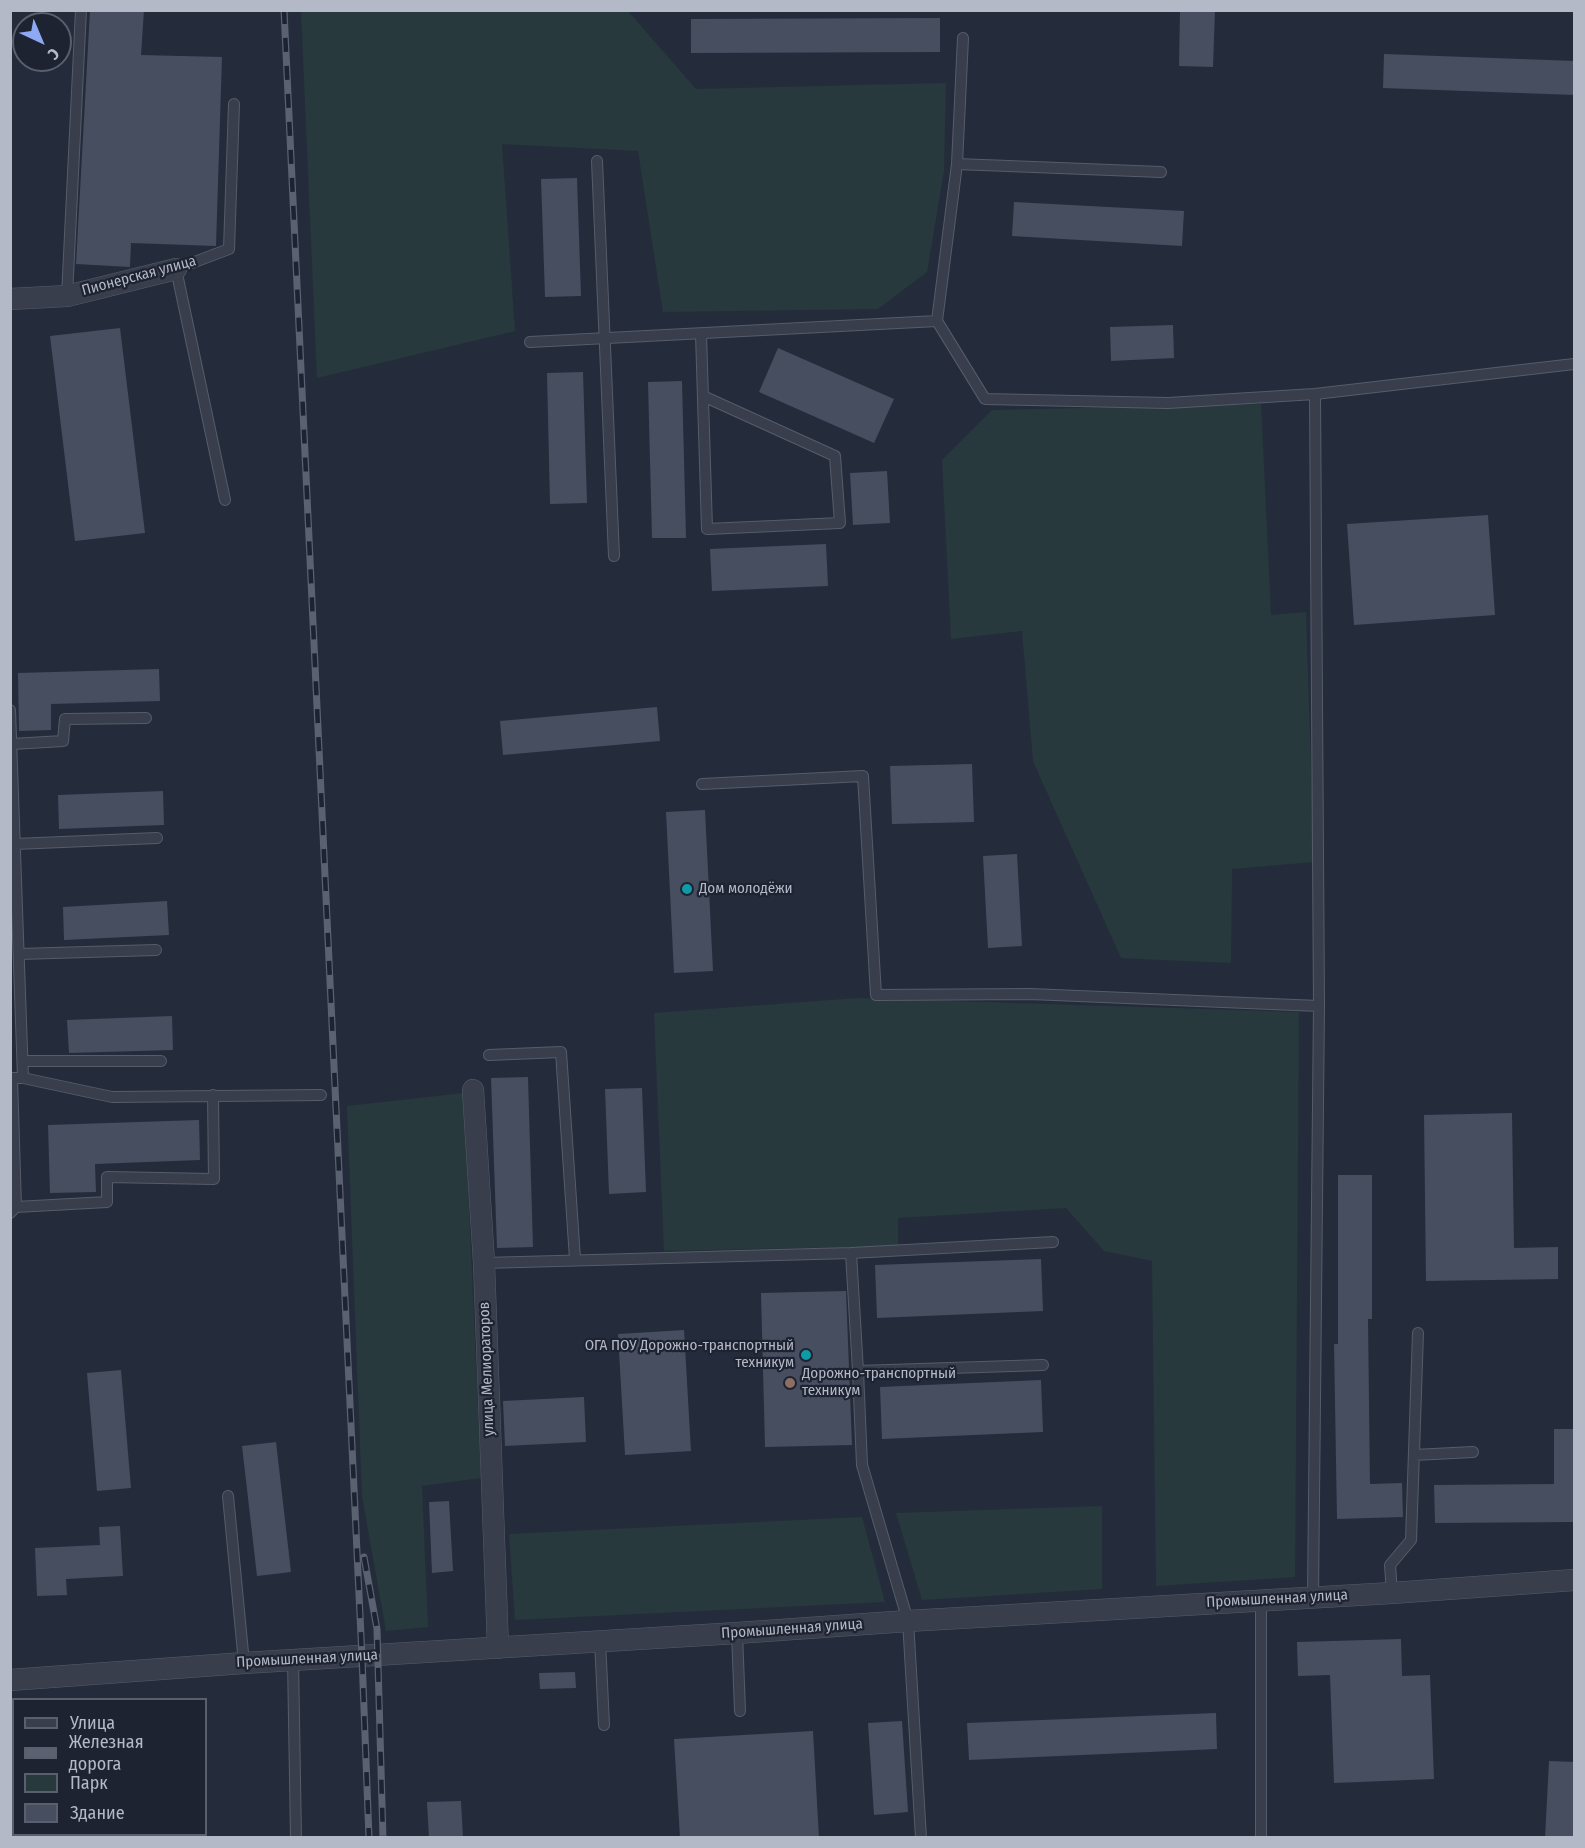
<!DOCTYPE html>
<meta charset="utf-8">
<style>
body{margin:0}
#map{position:relative;width:1585px;height:1848px;overflow:hidden;background:#242c3b;font-family:"Fira Sans Condensed",sans-serif}
canvas{display:block}
.frame{position:absolute;inset:0;border:12px solid #b4b9c7;pointer-events:none}
.legend{position:absolute;left:12px;top:1698px;width:195px;height:138px;box-sizing:border-box;background:#1d2331;border:2px solid #595f6d;margin:0;padding:8px 10px;list-style:none;font-size:18px;color:#b4b9c7}
.legend li{display:flex;align-items:center;gap:12px;height:30px}
.legend b{width:30px;border:2px solid #595f6d}
.north{position:absolute;left:12px;top:12px;width:60px;height:60px;box-sizing:border-box;background:#1d2331;border:2px solid #595f6d;border-radius:50%;rotate:136deg;font-size:16px;font-weight:700;line-height:24px;text-align:center;color:#b4b9c7}
.north::after{content:'';display:block;margin:auto;width:21px;height:27px;background:#8da9f3;clip-path:polygon(50% 0,100% 100%,50% 72%,0 100%)}
</style>
<div id="map">
<canvas width="1585" height="1848"></canvas>
<div class="frame"></div>
<ul class="legend">
<li><b style="height:8px;background:#383e4c"></b>Улица</li>
<li><b style="height:8px;background:#5a6272"></b>Железная дорога</li>
<li><b style="height:16px;background:#27393d"></b>Парк</li>
<li><b style="height:16px;background:#464e60"></b>Здание</li>
</ul>
<div class="north">С</div>
</div>
<script>
const g = document.querySelector('canvas').getContext('2d');
g.lineJoin = 'round';
function fillPath(path, color) { g.fillStyle = color; g.fill(path, 'evenodd'); }
function stroke(path, color, width, dash) { g.strokeStyle = color; g.lineWidth = width; g.lineCap = dash ? 'butt' : 'round'; g.setLineDash(dash || []); g.stroke(path); }
function drawText(font, color, halo, rows, align = 'center') {
  g.font = font + ' "Fira Sans Condensed",sans-serif'; g.lineWidth = 4.5; g.setLineDash([]); g.textBaseline = 'middle'; g.strokeStyle = halo; g.fillStyle = color; for (const [text, x, y, turn = 0] of rows) {
    g.save(); g.translate(x, y); g.rotate((+turn || 0) * Math.PI / 180); g.textAlign = isNaN(turn) ? turn : align; if (halo) g.strokeText(text, 0, 0); g.fillText(text, 0, 0); g.restore();
  }
}
fillPath(new Path2D(`
 M301 11H628L696 89 946 83 944 171 927 272 878 309 663 312 638 151 502 144 515 331 317 378Z
 M1261 404 1271 615 1306 612 1314 862 1232 869 1231 963 1121 958 1033 761 1022 631 951 639 942 460 992 410Z
 M858 998 1299 1012 1295 1577 1156 1586 1152 1261 1104 1251 1066 1208 898 1218V1246L664 1251 654 1013Z
 M464 1093 481 1478 422 1486 428 1627 386 1631 362 1496 347 1106Z
 M1102 1506V1589L922 1600 896 1513Z
 M862 1517 885 1602 515 1620 509 1534Z`), '#27393d');
fillPath(new Path2D(`
 M90 10H144L141 55 222 57 216 246 131 243 130 267 76 264Z
 M1180 10H1215L1213 67 1179 66Z
 M940 18V52L691 53V19Z
 M1384 54 1575 61V95L1383 88Z
 M577 178 581 296 545 297 541 179Z
 M1014 202 1184 211 1182 246 1012 236Z
 M1173 325 1174 358 1111 361 1110 327Z
 M120 328 145 533 75 541 50 336Z
 M778 348 894 399 874 443 759 392Z
 M583 372 587 503 550 504 547 373Z
 M682 381 686 538H652L648 382Z
 M887 471 890 523 853 525 850 473Z
 M1488 515 1495 615 1354 625 1347 524Z
 M826 544 828 586 712 591 710 549Z
 M159 669 160 701 51 704V730L19 731 18 673Z
 M657 707 660 741 503 755 500 721Z
 M972 764 974 822 892 824 890 766Z
 M163 791 164 825 59 829 58 795Z
 M705 810 713 971 674 973 666 812Z
 M1017 854 1022 946 988 948 983 856Z
 M167 901 169 935 64 940 63 907Z
 M172 1016 173 1050 69 1053 67 1020Z
 M528 1077 533 1247 497 1248 491 1078Z
 M642 1088 646 1192 609 1194 605 1089Z
 M1512 1113 1514 1248 1558 1247V1279L1426 1281 1424 1115Z
 M199 1120 200 1160 95 1164 96 1192 50 1193 48 1125Z
 M1338 1175H1372V1319H1368L1370 1484 1402 1483 1403 1517 1337 1519 1334 1344H1338Z
 M1041 1259 1043 1311 877 1318 875 1265Z
 M846 1291 852 1445 765 1447 761 1293Z
 M684 1330 691 1451 625 1455 618 1334Z
 M121 1370 131 1488 97 1491 87 1373Z
 M1041 1380 1043 1432 882 1439 880 1387Z
 M584 1397 586 1442 505 1446 503 1401Z
 M1554 1429H1575V1522L1435 1523 1434 1485 1554 1484Z
 M276 1442 291 1572 257 1576 242 1446Z
 M449 1501 453 1571 432 1573 429 1502Z
 M120 1526 123 1576 66 1579 67 1595 37 1596 35 1548 100 1545 99 1527Z
 M1401 1639 1402 1676 1430 1675 1434 1779 1334 1783 1330 1675 1298 1676 1297 1642Z
 M575 1672 576 1688 540 1689 539 1673Z
 M1216 1713 1217 1749 969 1760 967 1723Z
 M902 1721 908 1812 874 1815 868 1723Z
 M813 1731 819 1838H680L674 1739Z
 M1549 1761 1575 1762V1838H1545Z
 M461 1801 463 1838H429L427 1802Z`), '#464e60');
const lane = new Path2D(`
 M597 161 614 556
 M957 164 1161 172
 M67 296 81 10
 M937 321 957 164 963 38
 M701 334 707 529 840 523 835 456 703 396
 M530 342 937 321 985 399 1168 403 1315 394 1574 364
 M225 500 176 269 229 249 234 104
 M10 710 23 1078
 M12 744 63 741 65 719 146 718
 M702 784 863 776 876 995 1030 994 1319 1006
 M15 844 157 838
 M19 954 156 950
 M489 1055 561 1052 575 1259
 M23 1061H161
 M10 1078H23L112 1097 321 1095
 M16 1207 107 1202V1177L214 1179 213 1095
 M10 1213 16 1207 12 1078
 M851 1253 858 1371
 M484 1263 851 1253 1053 1242
 M1414 1455 1473 1452
 M228 1496 244 1663
 M1392 1593 1390 1565 1411 1540 1418 1333
 M1313 1597 1319 1006 1315 394
 M1261 1600V1838
 M737 1633 740 1711
 M600 1640 604 1725
 M293 1660 296 1838
 M921 1838 908 1621 862 1465 858 1371 1043 1365`);
const street = new Path2D(`
 M10 299 67 296 176 269
 M473 1090 484 1263 498 1648
 M10 1680 244 1663 737 1633 908 1621 1392 1593 1574 1580`);
stroke(lane, '#565c6a', 12);
stroke(street, '#565c6a', 22);
stroke(lane, '#383e4c', 10);
stroke(street, '#383e4c', 21);
const rail = new Path2D(`
 M284 10 362 1657 369 1838
 M364 1557 377 1629 383 1838`);
stroke(rail, '#5a6272', 7);
stroke(rail, '#1d2331', 4.5, [14]);
for (const [x, y, r, color] of [
 [687,889,6,"#0f9aa8"],
 [806,1355,6,"#0f9aa8"],
 [790,1383,6,"#8d6e63"]
]) { const dot = new Path2D(); dot.arc(x, y, r, 0, 2 * Math.PI); g.fillStyle = color; g.fill(dot); stroke(dot, '#1d2331', 2); }
drawText('15px', '#b4b9c7', '#1d2331', [
 ["Пионерская улица",139,276,-15],
 ["улица Мелиораторов",487,1369,-92],
 ["Промышленная улица",1277,1599,-3],
 ["Промышленная улица",792,1629,-4],
 ["Промышленная улица",307,1659,-3]
]);
drawText('15px', '#b4b9c7', '#1d2331', [
 ["Дом молодёжи",699,889],
 ["ОГА ПОУ Дорожно-транспортный",794,1346,"right"],
 ["техникум",794,1363,"right"],
 ["Дорожно-транспортный",802,1374],
 ["техникум",802,1391]
], 'left');
</script>
